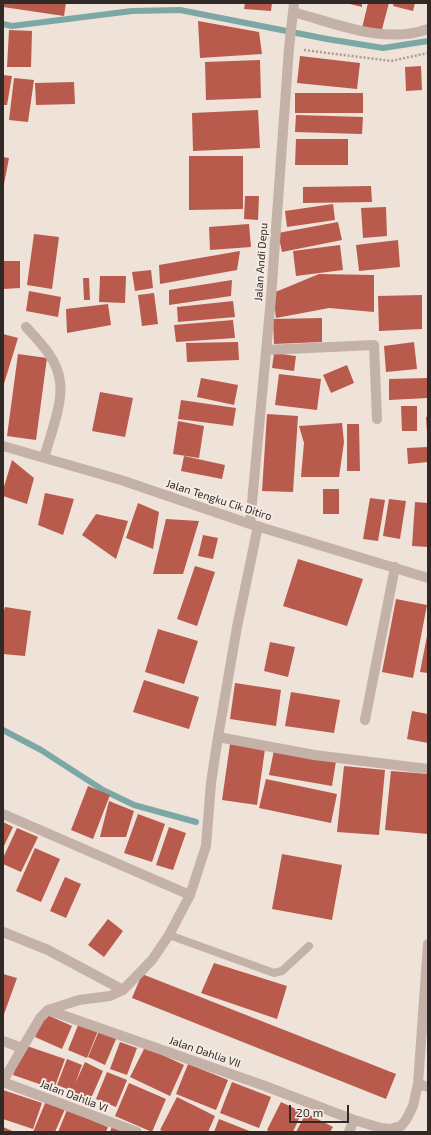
<!DOCTYPE html>
<style>
body{margin:0}
#map{position:relative;width:431px;height:1135px;overflow:hidden;background:#eee2d9;font-family:"Exo 2",sans-serif}
canvas{display:block}
.frame{position:absolute;inset:0;border:4px solid #312926;pointer-events:none}
.scale{position:absolute;left:289px;top:1105px;width:60px;height:18px;box-sizing:border-box;border:2px solid #312926;border-top:0;padding-left:5px;font-size:12px;line-height:14px;white-space:nowrap;color:#312926;-webkit-text-stroke:3px #f6ece5;paint-order:stroke}
</style>
<div id="map">
<canvas width="431" height="1135"></canvas>
<div class="frame"></div>
<div class="scale">20 m</div>
</div>
<script>
const g = document.querySelector('canvas').getContext('2d');
g.lineJoin = 'round';
function stroke(path, color, width, dash) { g.strokeStyle = color; g.lineWidth = width; g.lineCap = dash ? 'butt' : 'round'; g.setLineDash(dash || []); g.stroke(path); }
function fillPath(path, color) { g.fillStyle = color; g.fill(path, 'evenodd'); }
function drawText(font, color, halo, rows, align = 'center') {
  g.font = font + ' "Exo 2",sans-serif'; g.lineWidth = 4; g.setLineDash([]); g.textBaseline = 'middle'; g.strokeStyle = halo; g.fillStyle = color; for (const [text, x, y, turn = 0] of rows) {
    g.save(); g.translate(x, y); g.rotate((+turn || 0) * Math.PI / 180); g.textAlign = isNaN(turn) ? turn : align; if (halo) g.strokeText(text, 0, 0); g.fillText(text, 0, 0); g.restore();
  }
}
stroke(new Path2D(`
 M3 24 12 26 132 11 180 10 327 39 383 48 428 41
 M3 730 41 750 103 790 134 805 196 822`), '#7ba8a5', 6);
fillPath(new Path2D(`
 M3 3H66L64 16 3 7Z
 M245 3H272L271 11 244 9Z
 M346 3H362V7Z
 M368 3H389L381 33 362 28Z
 M394 3H415L413 11 393 6Z
 M198 21 259 32 262 54 200 58Z
 M9 30 32 31 31 67H7Z
 M300 56 360 63 357 89 297 83Z
 M260 60 261 98 206 100 205 62Z
 M421 66 422 90 406 91 405 67Z
 M3 75 12 76 7 105H3Z
 M14 78 34 80 28 122 9 120Z
 M74 82 75 104 36 105 35 83Z
 M295 93H363V113H295Z
 M258 110 260 148 193 151 192 113Z
 M296 115 363 117 362 134 295 132Z
 M296 139H348V165H295Z
 M189 156H243V209L189 210Z
 M3 157 9 158 4 184H3Z
 M371 186 372 202 303 203V187Z
 M245 196H259L258 220 244 219Z
 M333 204 335 220 287 227 285 211Z
 M386 207 387 236 363 238 361 208Z
 M338 222 342 240 282 252 278 233Z
 M249 224 251 247 210 250 209 227Z
 M34 234 59 237 52 289 27 285Z
 M398 240 400 267 359 271 356 245Z
 M340 245 343 270 296 276 293 251Z
 M240 251 237 270 160 284 159 265Z
 M3 261H20V288L3 289Z
 M151 270 153 288 135 291 132 272Z
 M319 274 374 275V312L329 308 276 318 273 293Z
 M100 276H126L125 303 99 302Z
 M83 278H89L90 300H84Z
 M232 280 231 296 169 305V290Z
 M29 291 61 297 58 317 26 311Z
 M154 293 158 324 142 326 138 295Z
 M422 295V329L379 331 378 296Z
 M233 301 235 317 178 322 177 307Z
 M108 304 111 325 67 333 66 309Z
 M322 318V342L274 344 273 319Z
 M233 320 235 338 176 342 174 325Z
 M3 334 18 338 3 387Z
 M238 342 239 360 187 362 186 343Z
 M414 342 417 369 386 372 384 346Z
 M274 353 296 356 294 371 272 368Z
 M18 354 47 358 36 440 7 436Z
 M347 365 354 383 331 393 323 375Z
 M279 374 321 379 317 410 275 405Z
 M201 378 238 385 234 405 197 397Z
 M428 378V398L389 400V379Z
 M100 392 133 398 125 437 92 431Z
 M181 400 236 408 233 426 178 419Z
 M401 406H417V431H402Z
 M267 414 298 416 293 492 262 491Z
 M428 416V432H427L426 417Z
 M178 421 204 426 199 458 173 454Z
 M342 423 344 442 339 477H301L304 443 299 426Z
 M347 424H359L360 471H347Z
 M428 447V462L408 464 407 448Z
 M184 456 225 465 222 479 181 471Z
 M12 460 34 478 27 504 3 496V490Z
 M323 489H339V514H323Z
 M45 493 74 499 63 535 38 525Z
 M370 498 385 500 378 541 363 539Z
 M389 499 406 501 400 539 383 536Z
 M415 502 428 503V547L412 546Z
 M138 503 159 512 153 549 126 538Z
 M96 514 128 521 116 559 82 535Z
 M166 519 199 521 183 574H153Z
 M203 535 218 538 213 559 198 556Z
 M298 559 363 579 347 626 283 606Z
 M195 566 215 572 197 626 177 619Z
 M396 599 427 605 413 678 382 672Z
 M5 607 31 611 25 656 3 654V614Z
 M158 629 198 641 184 684 145 672Z
 M427 636H428V673L420 672Z
 M270 642 295 647 288 677 264 671Z
 M144 680 199 697 189 729 133 712Z
 M235 683 281 690 276 726 230 719Z
 M291 692 340 700 334 733 285 726Z
 M412 711 428 714V743L407 739Z
 M230 744 265 749 257 805 222 800Z
 M274 750 336 761 332 786 269 775Z
 M344 766 385 770 379 835 337 832Z
 M391 771 428 774V834L385 830Z
 M266 779 337 794 331 823 259 808Z
 M88 786 110 795 93 839 71 830Z
 M109 801 134 811 126 837H100Z
 M138 814 165 824 152 862 124 853Z
 M3 822 13 827 3 848Z
 M169 827 186 833 173 870 156 865Z
 M17 828 38 837 21 872 3 864V858Z
 M35 848 60 859 41 902 16 891Z
 M282 854 342 865 332 920 272 909Z
 M65 877 81 884 66 918 50 911Z
 M108 919 123 931 104 957 88 945Z
 M214 963 287 986 277 1019 201 993Z
 M3 974 17 978 3 1017Z
 M142 974 396 1074 386 1099 132 998Z
 M45 1014 72 1026 62 1049 35 1037Z
 M79 1023 98 1031 87 1058 68 1050Z
 M99 1031 116 1039 105 1065 88 1057Z
 M120 1042 137 1048 127 1075 110 1069Z
 M24 1045 65 1059 54 1089 13 1075Z
 M145 1047 184 1065 170 1096 130 1077Z
 M67 1059 82 1065 75 1084 85 1062 103 1071 88 1105 69 1097 72 1091 57 1085Z
 M188 1064 228 1080 216 1110 176 1094Z
 M107 1072 127 1080 116 1107 96 1099Z
 M232 1082 271 1097 259 1128 220 1113Z
 M129 1083 166 1099 152 1132 115 1116Z
 M3 1090 42 1103 33 1129 3 1119Z
 M177 1097 215 1116 208 1132H165L160 1130Z
 M46 1101 65 1109 55 1132H33Z
 M281 1102 302 1112 293 1132H270L267 1130Z
 M67 1110 108 1127 106 1132H58Z
 M306 1113 333 1127 330 1132H296Z
 M219 1119 252 1132H214Z
 M112 1126 127 1132H110Z
 M3 1127 15 1132H3Z`), '#b85b4c');
stroke(new Path2D(`
 M304 50 391 61 428 53`), '#b09b91', 2.5, [2, 2]);
stroke(new Path2D(`
 M169 935 274 973 282 971 309 946`), '#c4b1a7', 8);
stroke(new Path2D(`
 M293 12C335 23 384 45 428 29
 M26 327C40 342 58 360 60 382 63 404 50 436 44 458
 M266 350 374 345 377 419
 M3 446 121 480 250 524 428 578
 M250 524 271 298 289 48 294 3
 M365 720 395 567
 M218 737 314 755 428 769
 M3 814 190 895
 M3 932 48 950 123 990
 M48 1010 265 1086 354 1120 381 1128 390 1129 401 1126 406 1120 413 1106 418 1084 428 944
 M3 1041 22 1048
 M3 1081 40 1018 48 1010 79 1000 110 996 123 990 152 960 169 935 190 895 206 846 211 783 218 737 237 627 258 526
 M3 1082 137 1132
 M418 1084 428 1087
 M349 1132 354 1120`), '#c4b1a7', 10);
drawText('11px', '#312926', '#f6ece5', [
 ["Jalan Andi Depu",261,262,-86],
 ["Jalan Tengku Cik Ditiro",219,500,18],
 ["Jalan Dahlia VII",205,1052,19],
 ["Jalan Dahlia VI",74,1096,21]
]);
</script>
